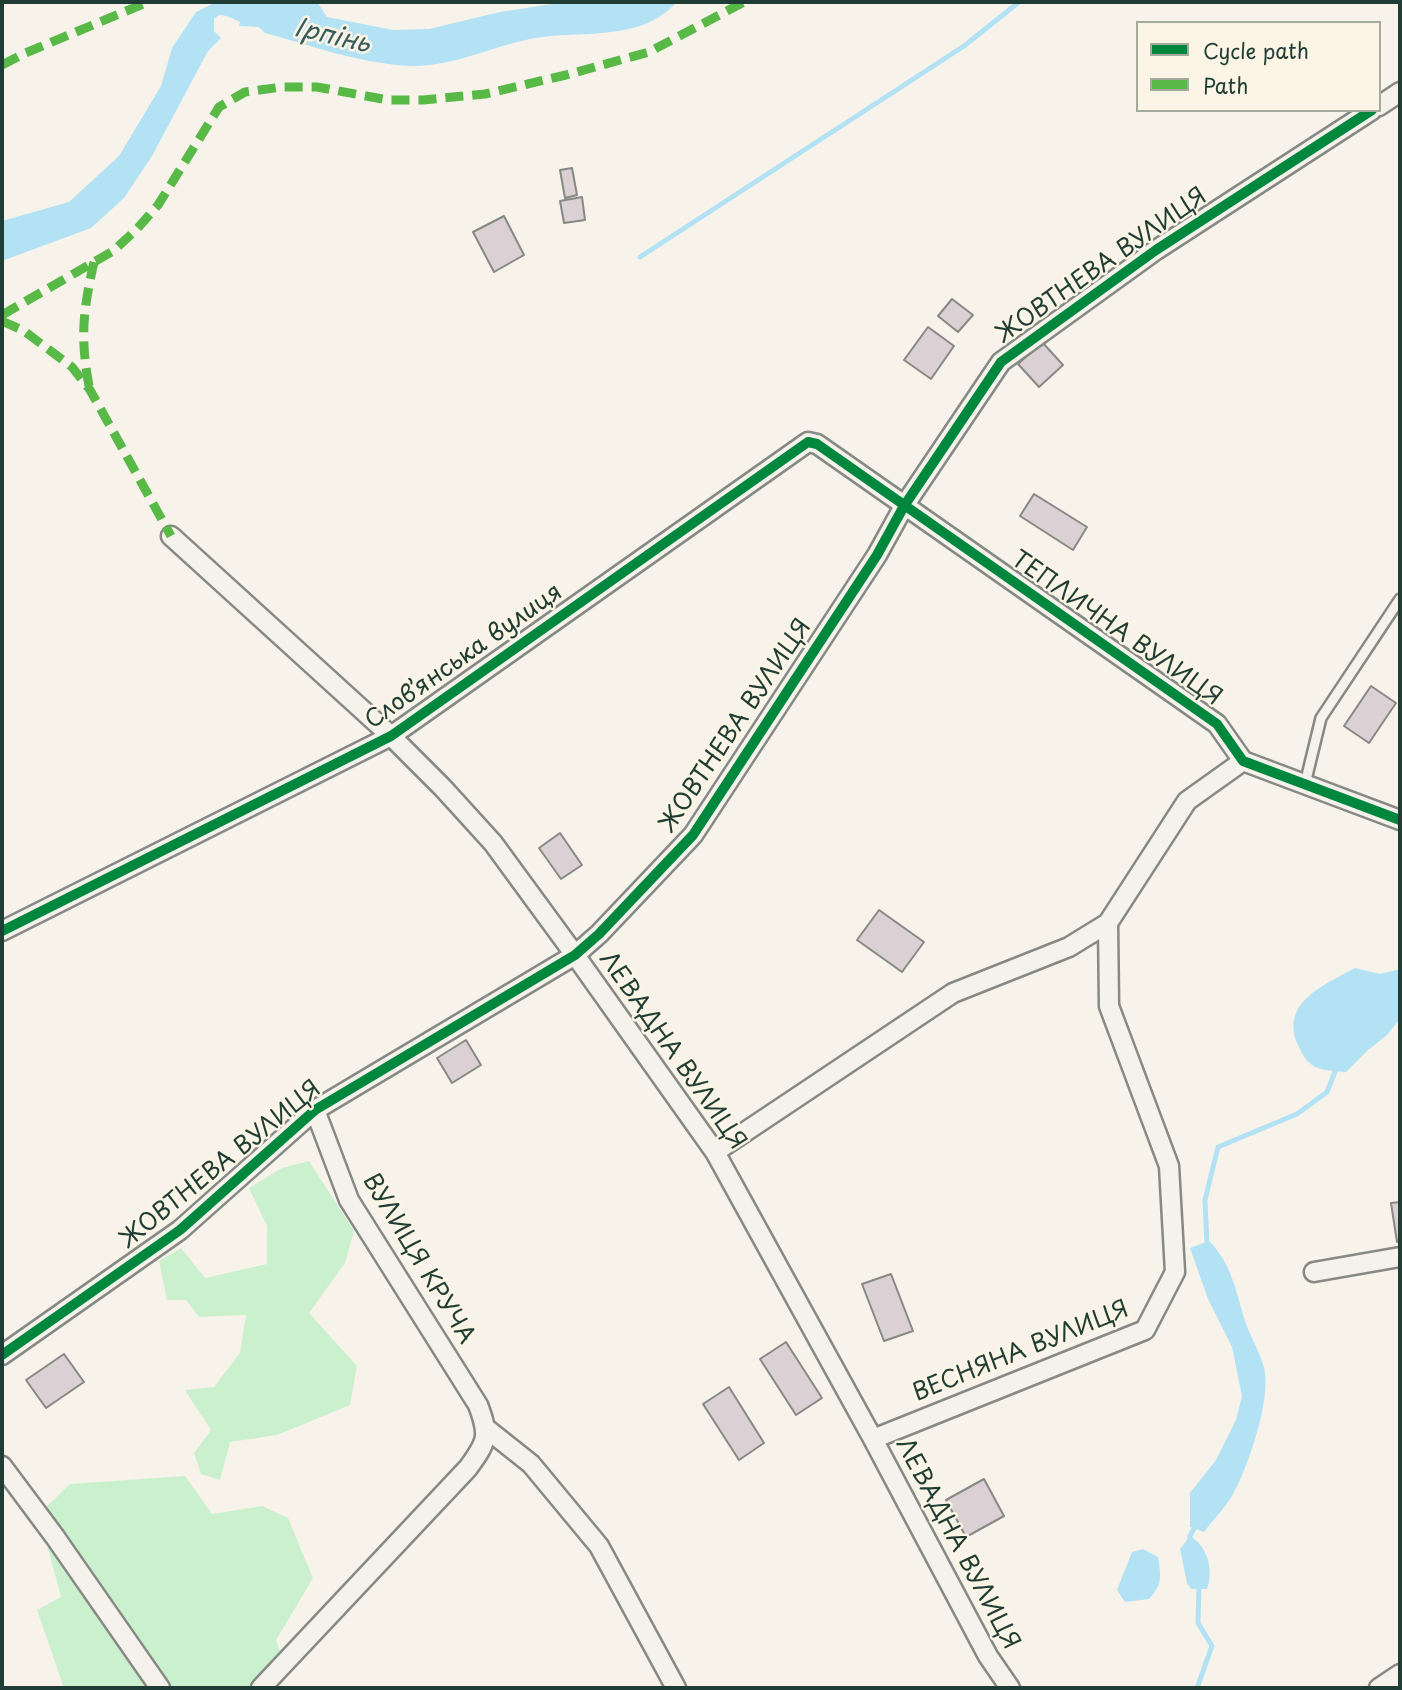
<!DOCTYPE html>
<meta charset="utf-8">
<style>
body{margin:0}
#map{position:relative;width:1402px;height:1690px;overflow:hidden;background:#f7f3ea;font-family:"Playpen Sans",sans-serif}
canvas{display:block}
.frame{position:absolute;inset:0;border:4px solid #1f3d34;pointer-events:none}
.legend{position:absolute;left:1136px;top:21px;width:245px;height:91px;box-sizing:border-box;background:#fcf5e5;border:2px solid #a4ab9e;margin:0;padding:9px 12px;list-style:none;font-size:21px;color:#1f3d34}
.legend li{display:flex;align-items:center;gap:14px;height:35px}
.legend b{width:35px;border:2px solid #a4ab9e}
</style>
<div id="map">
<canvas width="1402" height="1690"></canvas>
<div class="frame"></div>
<ul class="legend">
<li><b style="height:9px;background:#00873e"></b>Cycle path</li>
<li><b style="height:9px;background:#58b947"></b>Path</li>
</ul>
</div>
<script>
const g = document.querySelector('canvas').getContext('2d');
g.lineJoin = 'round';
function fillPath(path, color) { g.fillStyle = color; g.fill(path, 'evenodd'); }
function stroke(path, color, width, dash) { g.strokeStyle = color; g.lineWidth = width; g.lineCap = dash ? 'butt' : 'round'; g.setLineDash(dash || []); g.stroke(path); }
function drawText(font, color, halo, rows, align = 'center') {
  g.font = font + ' "Playpen Sans",sans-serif'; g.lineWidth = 5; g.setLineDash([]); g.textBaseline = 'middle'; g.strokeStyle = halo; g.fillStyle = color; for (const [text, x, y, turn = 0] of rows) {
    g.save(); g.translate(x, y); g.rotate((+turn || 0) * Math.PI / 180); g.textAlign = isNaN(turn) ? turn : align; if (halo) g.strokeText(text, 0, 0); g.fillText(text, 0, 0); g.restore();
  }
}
fillPath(new Path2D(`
 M309 1161 354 1231 345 1263 309 1313 357 1366 350 1405 277 1435 230 1442 220 1480 201 1474 194 1453 211 1430 185 1390 214 1387 240 1353 246 1315 199 1317 186 1300H167L159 1261 181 1248 205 1278 267 1264V1226L249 1188 282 1168Z
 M185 1476 212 1514 262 1506 288 1518 313 1578 276 1640 283 1660 263 1688H64L37 1610 61 1597 39 1514 70 1484Z`), '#cbf0ce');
fillPath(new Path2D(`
 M216 2H317L327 17 393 30 429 29 500 12 565 2H677C666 14 653 22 637 27 606 36 573 33 542 37 498 43 456 67 411 66 361 64 313 46 265 33L259 27 239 26 240 22C233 19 228 15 219 15L214 19V31L221 38 208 51 152 156 124 198 91 228 2 261V221L69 202 119 156 161 86 172 48 196 12Z
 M1355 968 1380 974 1400 969V1019L1387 1035 1368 1050 1346 1072C1321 1070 1309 1071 1298 1045 1279 1003 1324 985 1355 968Z
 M1209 1241C1230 1261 1236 1290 1244 1318 1249 1335 1260 1351 1264 1368 1272 1399 1247 1471 1231 1498 1223 1510 1212 1521 1204 1532L1190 1527V1493L1216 1460 1236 1420 1242 1396 1232 1347 1208 1299 1190 1248Z
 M1190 1536C1208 1546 1214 1571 1207 1589H1191L1187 1583 1180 1549Z
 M1143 1549 1158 1557C1161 1576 1163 1584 1149 1599L1125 1602 1117 1590 1132 1552Z`), '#b4e2f5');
stroke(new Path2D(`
 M640 257 964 46 1019 2
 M1207 1245 1205 1200 1218 1147 1297 1114 1327 1092 1338 1064
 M1190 1543V1536L1197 1523
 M1197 1688 1212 1646 1198 1623 1199 1586`), '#b4e2f5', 5);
const building = new Path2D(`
 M572 168 577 195 565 198 560 170Z
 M582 197 585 220 564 223 560 201Z
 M504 216 524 255 494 272 473 232Z
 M952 299 973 315 958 332 938 316Z
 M928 327 954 346 931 379 904 360Z
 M1042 342 1063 365 1039 387 1018 364Z
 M1034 494 1087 527 1073 550 1020 516Z
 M1371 686 1396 703 1369 743 1344 726Z
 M560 833 582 865 561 879 539 848Z
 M879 910 924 942 902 972 857 940Z
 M466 1040 481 1065 452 1083 437 1058Z
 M1400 1202V1241L1397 1242 1391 1203Z
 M891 1274 913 1331 884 1341 862 1284Z
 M786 1342 822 1398 796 1415 760 1359Z
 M64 1354 84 1382 46 1408 26 1380Z
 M729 1387 764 1443 739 1460 703 1404Z
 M984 1479 1004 1516 966 1537 946 1500Z`);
fillPath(building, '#dbd1d4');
stroke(building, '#868984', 2);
const lane = new Path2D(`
 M1305 784 1321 718 1400 599`);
const street = new Path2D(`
 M1379 106 1400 92
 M171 536 391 736 443 788 493 843 575 955 715 1152 873 1439 988 1656 1010 1688
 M2 931 391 736 808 442 817 444 1217 724 1243 761 1400 820
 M715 1152 953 993 1069 947 1108 923
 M1314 1272 1400 1257
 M2 1355 180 1230 315 1110 575 955 599 934 693 835 877 555 904 506 1001 362 1156 250 1372 110
 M487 1429 531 1464 599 1546 676 1688
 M873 1439 1145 1330 1175 1272 1169 1166 1109 1006 1108 923 1187 801 1243 761
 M2 1466 55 1537 160 1688
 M261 1688 468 1468C487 1442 490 1436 478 1405L349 1200 315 1110
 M1379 1688 1400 1674`);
stroke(lane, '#868984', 14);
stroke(street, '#868984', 23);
stroke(lane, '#f5f2ec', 9);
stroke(street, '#f5f2ec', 18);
stroke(new Path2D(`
 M2 65 23 54 148 2
 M2 315 113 251 136 230 158 205 219 107 245 92 282 87H317L388 100H423L485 94 566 75 649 52 744 2
 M2 321 24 331 72 367 90 390 171 536
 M89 386C80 337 83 311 94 262`), '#58b947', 9, [18, 9]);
stroke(new Path2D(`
 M2 931 391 736 808 442 817 444 1217 724 1243 761 1400 820
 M2 1355 180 1230 315 1110 575 955 599 934 693 835 877 555 904 506 1001 362 1156 250 1372 110`), '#00873e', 10);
drawText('24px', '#1f3d34', '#fcf5e5', [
 ["ЖОВТНЕВА ВУЛИЦЯ",1102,266,-35],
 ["ТЕПЛИЧНА ВУЛИЦЯ",1116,629,35],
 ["Словʼянська вулиця",464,657,-35],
 ["ЖОВТНЕВА ВУЛИЦЯ",736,726,-56],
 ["ЛЕВАДНА ВУЛИЦЯ",672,1051,55],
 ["ЖОВТНЕВА ВУЛИЦЯ",221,1165,-39],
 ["ВУЛИЦЯ КРУЧА",418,1259,59],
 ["ВЕСНЯНА ВУЛИЦЯ",1021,1352,-22],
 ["ЛЕВАДНА ВУЛИЦЯ",957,1544,62]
]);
drawText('italic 26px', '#375c5c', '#fcf5e5', [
 ["Ірпінь",332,37,13]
]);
</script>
